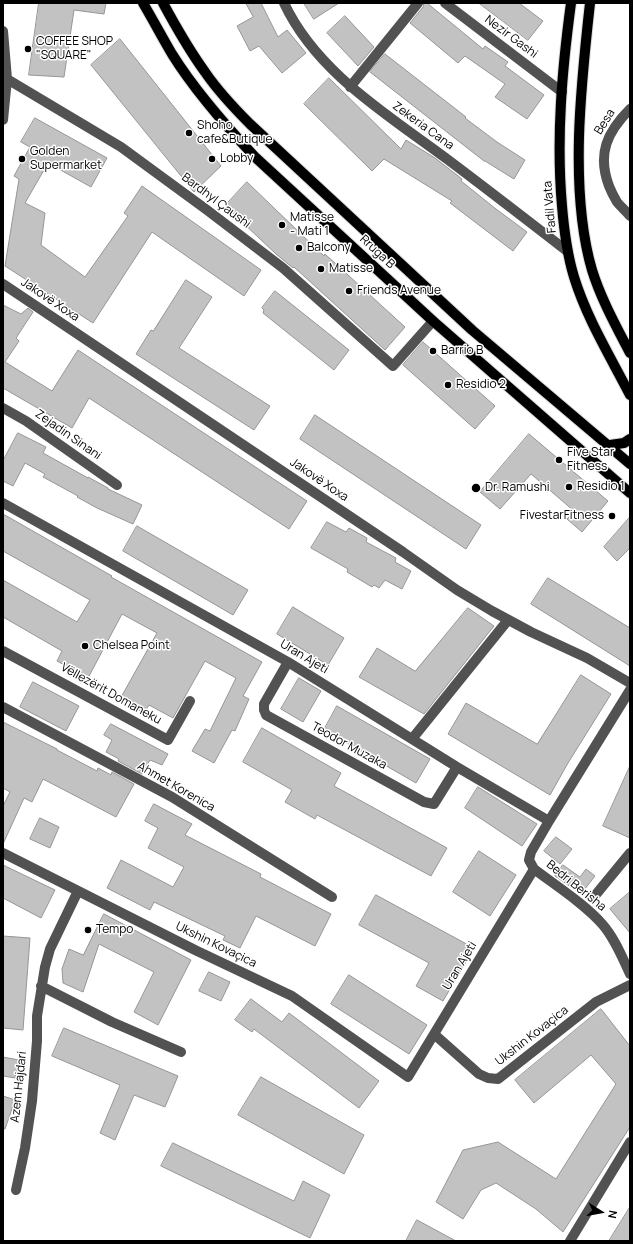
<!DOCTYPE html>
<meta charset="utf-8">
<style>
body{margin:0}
#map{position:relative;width:633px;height:1244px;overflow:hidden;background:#fff;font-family:Manrope,sans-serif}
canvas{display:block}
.frame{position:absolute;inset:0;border:4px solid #000;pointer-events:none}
.north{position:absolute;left:581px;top:1192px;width:40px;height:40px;-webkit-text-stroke:3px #fff;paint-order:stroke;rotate:101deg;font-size:11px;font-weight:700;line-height:16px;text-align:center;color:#000}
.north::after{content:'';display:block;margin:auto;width:14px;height:18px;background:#000;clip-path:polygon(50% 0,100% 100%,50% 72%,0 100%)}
</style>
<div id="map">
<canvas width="633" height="1244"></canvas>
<div class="frame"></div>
<div class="north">N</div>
</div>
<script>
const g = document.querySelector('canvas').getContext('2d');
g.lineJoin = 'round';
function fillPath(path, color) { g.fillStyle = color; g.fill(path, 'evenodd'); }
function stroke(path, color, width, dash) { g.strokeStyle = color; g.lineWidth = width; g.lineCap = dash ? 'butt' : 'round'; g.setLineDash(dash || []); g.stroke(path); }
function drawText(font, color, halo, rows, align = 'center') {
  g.font = font + ' Manrope,sans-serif'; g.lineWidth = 3; g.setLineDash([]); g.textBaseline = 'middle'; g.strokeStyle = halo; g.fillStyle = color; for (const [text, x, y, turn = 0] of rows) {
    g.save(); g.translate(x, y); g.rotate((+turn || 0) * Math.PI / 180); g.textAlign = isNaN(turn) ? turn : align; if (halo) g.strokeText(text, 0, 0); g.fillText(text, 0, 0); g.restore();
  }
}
const building = new Path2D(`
 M39 3H106L104 14 74 10 64 77 29 75Z
 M246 3H261L278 37 287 30 306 53 282 73 259 46 250 51 237 26 253 17Z
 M304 3H339L314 19Z
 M424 3H427L483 49 485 46 508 62 505 66 544 95 527 119 495 97 505 84 465 56 458 63 410 23 423 7Z
 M479 3H519L543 21 528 40Z
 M345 16 374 47 358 66 327 33Z
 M120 39 221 166 194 192 91 65Z
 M385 54 466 117 465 118 497 142 525 160 514 179 485 161H484L370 72Z
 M329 78 401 149 406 140 435 158 462 179 461 181 496 209 527 232 513 251 450 203 452 201 384 159 372 171 304 104Z
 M35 118 107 158 91 187 48 163 25 203 45 213 41 245 85 277 128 216 124 213 142 186 261 270 244 296 152 232 93 323 5 266 19 179 14 176 30 147 21 142Z
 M247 182 324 256 325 254 405 327 385 350 294 267 293 268 276 254 225 206Z
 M186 280 212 297 179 348 270 406 254 430 136 354 151 330 153 331Z
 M275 291 349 350 334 370 263 313 264 310 262 308Z
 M3 305 21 314 28 308 33 312 16 338 19 341 5 362 52 391 78 350 307 501 289 529 89 398 72 428 3 388Z
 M423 342 495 406 475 429 403 365Z
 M315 415 481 525 466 549 300 439Z
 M18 433 46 447 43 453 88 478V477L108 488V489L142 505 133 524 97 508 77 497 78 496 43 477 45 474 25 463 13 486 3 481V461Z
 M529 434 608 501 582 532 567 519 574 511 531 474 500 509 480 492Z
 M3 514 112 576 111 577 262 662 243 696 249 699 235 731 232 730 214 763 192 751 205 729 210 731 236 678 205 661 173 718 149 705 144 713 120 699 157 633 122 614 88 678 57 661 62 651 3 617V580L77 622 90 600 3 551Z
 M630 517V548L617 561 604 547Z
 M327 522 346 532 349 528 367 538 366 542 396 558 395 562 411 571 402 589 385 580 379 588 374 585 372 587 347 572 348 569 311 548Z
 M137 526 248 590 233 615 123 551Z
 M548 578 630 628V666L531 604Z
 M293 607 344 638 328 665 277 634Z
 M468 608 494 626 424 714 359 677 377 648 415 671Z
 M581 675 611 694 568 763 550 795 448 734 466 703 537 744Z
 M299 678 321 691 303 722 281 709Z
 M33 682 79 706 66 731 20 707Z
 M337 706 430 759 416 783 324 730Z
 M3 722 57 749V750L97 771 98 768 111 775 112 772 134 784 116 817 43 779 32 802 24 798 3 844V806L10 792 3 788Z
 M111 724 168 754 162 765 150 760 142 774 118 761 119 759 106 752 112 740 104 735Z
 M262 728 341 773 334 786 447 848 431 876 317 815 315 819 285 802 292 790 243 762Z
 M630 766V838L603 826Z
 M478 787 537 824 522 846 465 808Z
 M154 804 192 824 185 835 261 874 260 877 331 914 315 946 256 916 240 948 223 940 225 936 154 902 150 910 107 888 121 860 173 887 184 867 148 848 158 828 145 821Z
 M40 818 59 827 50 848 30 839Z
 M556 837 572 849 560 864 544 851Z
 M479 851 516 875 490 916 453 892Z
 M3 865 55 890 41 918 3 898Z
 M563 865 580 877 586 869 595 876 581 894 555 876Z
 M630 892V933L610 909Z
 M376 895 474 948 443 1001 416 986 429 963 359 925Z
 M104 914 191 960 158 1025 134 1012 154 972 99 944 83 992 63 983 62 969 69 949 83 955Z
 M3 936 30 938 23 1030 3 1028Z
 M209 972 230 982 221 1001 199 991Z
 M349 975 427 1025 409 1054 331 1004Z
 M251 999 282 1022 289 1013 379 1081 359 1108 254 1029 252 1032 235 1020Z
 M601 1009 630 1046V1127L563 1232 536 1209 496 1183 481 1190 463 1219 436 1202 463 1150 498 1142 556 1179 616 1084 591 1055 534 1103 515 1080Z
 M64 1028 178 1076 165 1107 134 1095 115 1140 100 1133 120 1085 52 1056Z
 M3 1057 19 1060 15 1078 3 1076Z
 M261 1077 364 1135 344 1174 238 1115Z
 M3 1096 15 1100 5 1129H3Z
 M173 1143 294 1201 303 1181 330 1195 310 1238 161 1166Z
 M630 1207V1241H609Z
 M417 1220 456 1241H406Z`);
fillPath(building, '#c2c2c2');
stroke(building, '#969696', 1);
const major = new Path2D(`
 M143 3C153 20 162 37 172 54 195 91 225 125 255 157L433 321 630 493
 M163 3C176 27 189 50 205 72 218 91 234 108 250 124L472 330 630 464
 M571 3C562 70 556 138 562 206 564 230 567 254 574 277 587 319 610 356 630 395
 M590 3C581 84 569 191 592 270 601 299 616 326 630 353
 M610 445 624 443 630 439`);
stroke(major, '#dbdbdb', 12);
stroke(new Path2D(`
 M284 3C317 73 387 114 447 159 487 189 527 220 567 251
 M445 3 562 92
 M3 31 7 79 3 120
 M7 79 121 147 207 210 283 268 393 366 433 321
 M350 87 418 3
 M630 109C607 132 597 154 609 186 611 191 614 197 617 202 621 207 626 211 630 216
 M3 284 403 552 457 590 492 611 531 632 587 658 630 683
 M3 408 26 421 117 485
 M3 503 288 662 457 767 549 821
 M3 651 168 740 190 701
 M288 662 264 704V710L266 715 424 802 434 804 457 767
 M630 690 549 821 531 852 529 860 534 869C555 885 586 905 603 925 615 939 622 957 630 974
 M3 707 172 797 332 897
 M412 739 508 620
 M3 853 195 950 292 996 408 1077 534 869
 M593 898 630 853
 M41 986 112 1022 181 1052
 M434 1034 479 1074 488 1078 498 1079 596 1002 630 985
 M16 1190 25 1148 32 1101 37 1041V1016L45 967 50 949 78 891
 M570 1241 630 1142`), '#525252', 10);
stroke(major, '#000', 10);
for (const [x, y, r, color] of [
 [28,49,4,"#000"],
 [189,133,4,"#000"],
 [22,159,4,"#000"],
 [212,159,4,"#000"],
 [282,225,4,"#000"],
 [299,248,4,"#000"],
 [321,269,4,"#000"],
 [349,291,4,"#000"],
 [433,351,4,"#000"],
 [448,385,4,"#000"],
 [559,460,4,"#000"],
 [569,487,4,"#000"],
 [476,488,5,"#000"],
 [612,516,4,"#000"],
 [85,646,4,"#000"],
 [88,930,4,"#000"]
]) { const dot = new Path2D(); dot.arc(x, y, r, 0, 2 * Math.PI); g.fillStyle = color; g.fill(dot); stroke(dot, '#fff', 1.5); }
drawText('12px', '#000', '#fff', [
 ["Nezir Gashi",511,37,37],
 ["Besa",605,122,-58],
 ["Zekeria Cana",423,126,36],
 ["Bardhyl Çaushi",216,201,37],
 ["Fadil Vata",550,207,-95],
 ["Rruga B",377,252,43],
 ["Jakovë Xoxa",50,300,34],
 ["Zejadin Sinani",68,435,35],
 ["Jakovë Xoxa",319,480,34],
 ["Uran Ajeti",304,657,31],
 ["Vëllezërit Domaneku",111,694,29],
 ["Teodor Muzaka",349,746,29],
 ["Ahmet Korenica",176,787,30],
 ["Bedri Berisha",576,886,39],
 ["Ukshin Kovaçica",216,945,26],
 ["Uran Ajeti",460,966,-59],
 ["Ukshin Kovaçica",532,1036,-38],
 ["Azem Hajdari",19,1087,-84]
]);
drawText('12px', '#000', '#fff', [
 ["COFFEE SHOP",36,42],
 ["\"SQUARE\"",36,56],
 ["Shoho",197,126],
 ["cafe&Butique",197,140],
 ["Golden",30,152],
 ["Supermarket",30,166],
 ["Lobby",220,159],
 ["Matisse",290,218],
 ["- Mati 1",290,232],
 ["Balcony",307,248],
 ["Matisse",329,269],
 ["Friends Avenue",357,291],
 ["Barrio B",441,351],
 ["Residio 2",456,385],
 ["Five Star",567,453],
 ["Fitness",567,467],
 ["Residio 1",577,487],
 ["Dr. Ramushi",485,488],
 ["FivestarFitness",604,516,"right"],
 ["Chelsea Point",93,646],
 ["Tempo",96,930]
], 'left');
</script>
